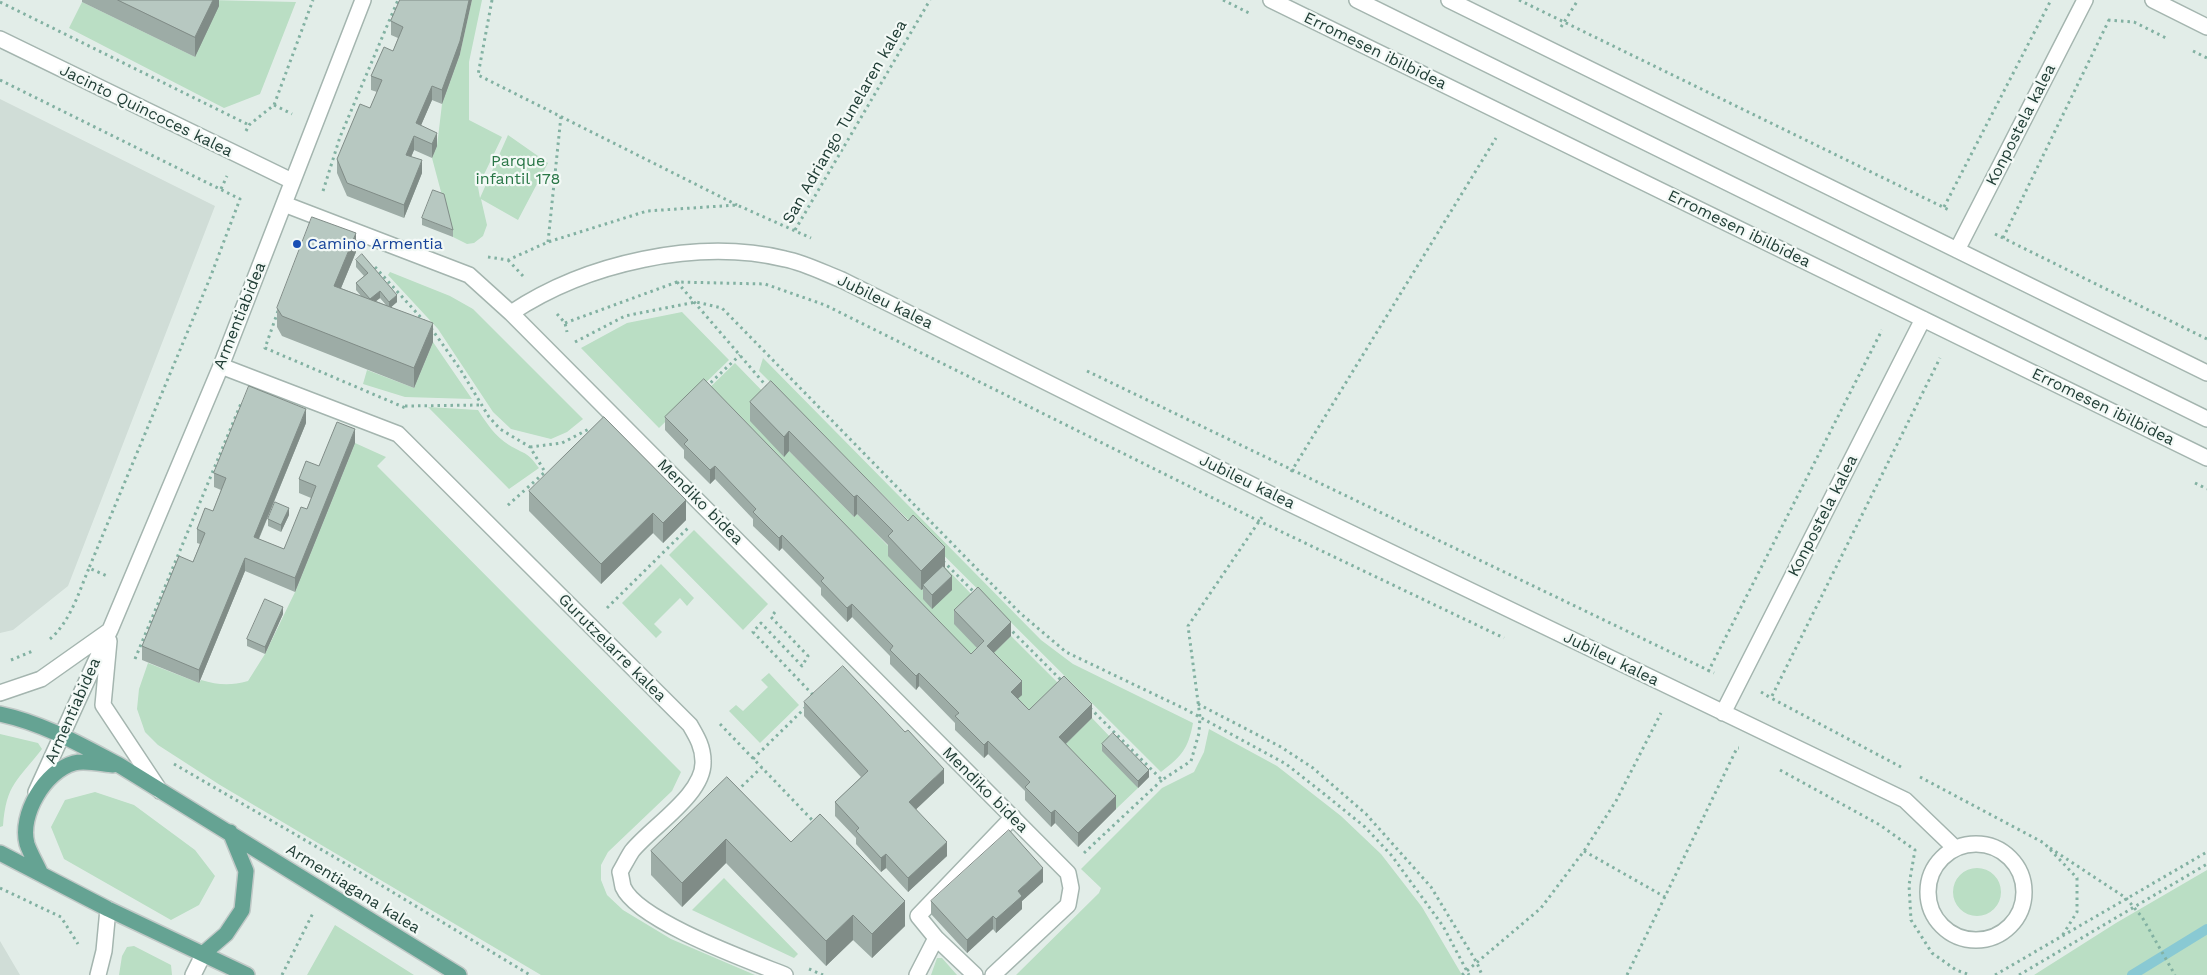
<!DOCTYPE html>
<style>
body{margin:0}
canvas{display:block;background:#e2ede8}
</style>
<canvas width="2207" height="975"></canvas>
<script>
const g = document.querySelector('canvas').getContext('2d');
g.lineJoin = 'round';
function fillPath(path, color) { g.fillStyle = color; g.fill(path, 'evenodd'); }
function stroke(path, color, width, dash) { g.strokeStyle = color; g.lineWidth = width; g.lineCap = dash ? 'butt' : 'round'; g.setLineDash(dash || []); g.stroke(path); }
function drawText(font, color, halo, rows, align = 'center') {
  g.font = font + ' "Work Sans",sans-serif'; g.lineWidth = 4.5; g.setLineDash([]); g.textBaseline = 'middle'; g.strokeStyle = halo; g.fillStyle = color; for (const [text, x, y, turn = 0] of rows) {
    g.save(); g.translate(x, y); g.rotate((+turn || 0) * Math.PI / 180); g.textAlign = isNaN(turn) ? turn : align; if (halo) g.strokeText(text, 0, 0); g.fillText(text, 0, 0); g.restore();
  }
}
fillPath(new Path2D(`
 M0 99 215 206 68 586 13 630 0 633Z
 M0 941 20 975H0Z`), '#d0ddd7');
fillPath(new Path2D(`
 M208 0 296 2 260 94 224 108 69 28 82 2 195 57Z
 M472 0H482L469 62V120L502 137 478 187 480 198 508 135 548 163 518 220 481 199 487 225 483 236 474 243 467 244 453 237 432 158 437 146 442 104 460 54Z
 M390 272 450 296 473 309 583 419 567 432 551 439 511 429 493 412 438 329 388 275Z
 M682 312 729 360 659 428 581 348 627 323Z
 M433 342 472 399 405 397 363 384 367 370 414 388Z
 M763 358 1041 640 1073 664 1193 723C1188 749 1182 756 1161 772L759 371Z
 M735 363 771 400 783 456 789 451 854 517 857 514 893 551 921 590 945 567 978 601 984 654 971 667 704 393Z
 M428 407 478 410C487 424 495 436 509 445 525 455 526 450 539 468L509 489Z
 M355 443 386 457 377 466 681 772 672 791 608 852 601 865V880L607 895 623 910 671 939 755 975H541L220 785 158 745 145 732 137 709 139 689 148 663 199 683 201 680C218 685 230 686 248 681L265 654 295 592Z
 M694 530 768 604 743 630 669 555Z
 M661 564 694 598 687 606 680 598 654 624 662 632 656 638 622 603Z
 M1011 636 1064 689 1029 723 987 659Z
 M769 673 799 705 760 743 729 711 736 705 743 711 768 687 761 680Z
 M1092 718 1113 740 1138 788 1116 809 1059 750Z
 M1209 729 1277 766 1341 816 1381 854 1422 907 1462 975H1016L1099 893 1101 888 1081 869 1162 788 1194 772 1204 752Z
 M0 734 38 743 42 749C18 780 6 784 3 826L0 827Z
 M95 792 134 805 195 850 215 876 199 905 171 920 64 859 51 827 65 800Z
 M1953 892a24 24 0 1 1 48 0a24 24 0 1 1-48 0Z
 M2207 870V975H2034L2116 923Z
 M724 878 798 954 794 958 692 910Z
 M335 925 414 975H307Z
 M134 946 171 965 172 975H119L122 956 127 947Z
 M937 958H942L957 975H931Z`), '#badec4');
stroke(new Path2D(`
 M2132 975 2207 929`), '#89c9d3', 10);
const minor = new Path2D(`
 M1271 0 2207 458
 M1357 0 2207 419
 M1449 0 2207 373
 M2153 0 2207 27
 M0 39 292 181
 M284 204 469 275 511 313 1068 873 1071 888 1068 905 993 975
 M1957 250 2085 0
 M511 313C586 263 697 238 785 259 805 263 824 273 842 280L1276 497 1905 800 1955 848
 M221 366 398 434 690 725C697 737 703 747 703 761 705 794 651 827 632 851 628 857 624 865 620 872 621 876 622 882 623 887 638 921 750 961 785 975
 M109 641 103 705 160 791
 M0 693 41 679 109 631
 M1723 713 1923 319
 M36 792 110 630 221 366 363 0
 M1928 892a48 48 0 1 1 96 0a48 48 0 1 1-96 0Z
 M98 975 104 951 108 909
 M193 975 204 953
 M917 975 936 938
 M975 975 936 938 918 916 1013 817`);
const major = new Path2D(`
 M0 714C43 723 81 745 119 765L459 975
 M0 853 108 909 247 975
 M40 872C36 863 30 853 27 844 19 815 45 771 74 763 85 760 102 764 113 765
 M204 953 226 934 242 910 246 871 230 832`);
stroke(minor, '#a4b5af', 18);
stroke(major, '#c1c9c7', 18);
stroke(new Path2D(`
 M492 0 478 75 737 205
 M1223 0 1249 13
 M1519 0 1949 210
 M0 2 249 125
 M2108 20 2134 22 2168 39
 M1561 27 1578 0
 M2193 51 2207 58
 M0 80 240 199 210 278 89 568
 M274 105 292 114
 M246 131 249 125 274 105 313 0
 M221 189 227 176
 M323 191 340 137 398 0
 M1944 207 2051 0
 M795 230 930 0
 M1995 234 2207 339
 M2003 238 2109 20
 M548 242 561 116
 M488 257 508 260 548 242 647 211 737 205 811 238
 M508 260 523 276
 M375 267 425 322
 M677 282 768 388
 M278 311 265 348 408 409
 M557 314 565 323 567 332
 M565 323 677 282 765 284 825 305 1259 521 1504 638
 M431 328 460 369 489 417 500 429 530 447 545 472 507 506
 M575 342 625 316 696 302 722 308 1020 613 1066 652 1185 709 1286 764 1323 793 1365 827 1392 856 1443 926 1469 975
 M1087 371 1714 673
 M706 387 740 355
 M405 406 481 405
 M530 447 562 443 591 428
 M1291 472 1496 138
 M2195 483 2207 489
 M943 561 976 594
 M607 608 688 528
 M775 612 771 617 808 656 802 666 761 623 753 632 815 697
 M1008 627 1062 681
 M50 639C70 622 79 592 89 568L107 576
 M135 659 242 401
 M11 660 35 650
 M1708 672 1882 330
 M1761 692 1771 698
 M1198 704 1281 747 1313 768 1366 814 1431 887 1477 963 1482 975
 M1090 708 1162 780 1191 761 1199 733 1200 717 1188 626 1262 517
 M720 724 815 823
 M753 759 807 706
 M174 764 341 861 530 975
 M1901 767 1771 698 1940 358
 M1780 770 1880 825 1915 850 1909 885 1911 920 1932 953 1956 970 1970 975
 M1920 777 2044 843 2077 878V912L2062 936
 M737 791 762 767
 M2050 848 2126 898 2142 917 2175 975
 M1584 851 1665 897
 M1084 853 1162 780
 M0 888 61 917 78 944
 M809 969 823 975
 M282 975 313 913
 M1462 975 1541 908 1584 851 1616 801 1661 713
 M1627 975 1737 748H1739
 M1995 975 2207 852
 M2019 975 2207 864`), '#82b1a2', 3, [2.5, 4]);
stroke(minor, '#fff', 15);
stroke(major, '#65a393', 15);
fillPath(new Path2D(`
 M82 0H219V6L195 57 82 2Z
 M400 0 460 54 442 104 432 100 421 125 437 146 432 158 414 150 411 157 422 173 404 218 347 196 337 173V159L370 108 377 92 371 90V76L393 51 398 38 391 35V21Z
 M422 218 453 230V237L422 225Z
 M356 252 341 288 361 296 356 290V283L364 276 356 267V260L397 302 391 307 433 342 414 388 282 336 277 327V308ZM380 298 386 305 376 301Z
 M771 381 945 567 944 568 952 590 932 609 923 599V589L921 590 888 556V545L857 514 854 517 789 451 784 457 750 421V402Z
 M604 417 686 520 663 543 653 533 601 584 529 511V491Z
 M665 417 971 654 977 648 954 624V610L1011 636 994 653 1022 695 1018 698 1029 710 1092 718 1066 744 1116 809 1078 847 1055 823 1051 827 1025 800V791L988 754 984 758 955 730V723L919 686 916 690 890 664V656L852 617 847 622 821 595V588L782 548 779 551 753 526V519L715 479 710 484 684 458V450L665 430Z
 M306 423 259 539 284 549 307 509 311 498 299 493V479L355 443 295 592 245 571 199 683 142 660V646L193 562 200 544 197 543V529L213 511 221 490 214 487V473Z
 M289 515 281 532 268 526V519Z
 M283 614 265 654 247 646V639Z
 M804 702 944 783 916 809 947 856 908 892 886 868 881 872 856 844V838L835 816V802L861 777 804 716Z
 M1102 744 1149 777 1138 788 1102 751Z
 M727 777 791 842 905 926 872 958 853 940 826 966 726 863 682 907 651 875V851Z
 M1043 882 1022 901V909L996 933 993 929 967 953 931 914V901Z`), '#9daca6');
fillPath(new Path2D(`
 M213 0H219V6L195 57V37Z
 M469 0H472L460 54 442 104V90Z
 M432 86V100L416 137V123Z
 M437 133V146L432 158V144Z
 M414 136V150L406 169V155Z
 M422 160V173L404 218V205Z
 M356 233V252L334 305V286Z
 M380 291V298L370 306V299Z
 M397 295V302L389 309V302Z
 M433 323V342L414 388V368Z
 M306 409V423L254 550V537Z
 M355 429V443L295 592V578Z
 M789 431V451L784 457V437Z
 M715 466V479L710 484V470Z
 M857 495V514L854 517V497Z
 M686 500V520L663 543V523Z
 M289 508V515L281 532V525Z
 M653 513V533L601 584V564Z
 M782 535V548L779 551V538Z
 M945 547V567L924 587 923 585V589L921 590V571Z
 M245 558V571L199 683V670Z
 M952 576V590L932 609V595Z
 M852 604V617L847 622V608Z
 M283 607V614L265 654V647Z
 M1011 622V636L987 659V646Z
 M919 673V686L916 690V676Z
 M1022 681V695L1011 705V692Z
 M1092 704V718L1059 750V737Z
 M988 741V754L984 758V745Z
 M944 769V783L909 816V802Z
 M1149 770V777L1138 788V781Z
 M1116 796V809L1078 847V833Z
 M1055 810V823L1051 827V813Z
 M726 839V863L682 907V883Z
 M947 842V856L908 892V878Z
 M886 854V868L881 872V858Z
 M1043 868V882L1022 901V909L996 933V919L1018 891Z
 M905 901V926L872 958V934Z
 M853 915V940L826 966V941Z
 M993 916V929L967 953V940Z`), '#808c87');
const building = new Path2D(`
 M118 0H213L195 37Z
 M400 0H469L460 41 442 90 432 86 416 123 437 133 432 144 414 136 406 155 422 160 404 205 347 183 337 159 360 104 370 108 382 80 371 76 384 47 393 51 403 27 391 21Z
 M433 190 444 194 453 230 422 218Z
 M312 217 356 233 334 286 433 323 414 368 282 316 277 308Z
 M362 254 397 295 389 302 380 291 370 299 356 283 368 273 356 260Z
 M704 379 971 654 984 641 954 610 978 587 1011 622 987 646 1022 681 1011 692 1029 710 1064 676 1092 704 1059 737 1116 796 1078 833 1055 810 1051 813 1025 787 1030 782 988 741 984 745 955 716 959 713 919 673 916 676 890 650 893 646 852 604 847 608 821 581 824 578 782 535 779 538 753 512 756 509 715 466 710 470 684 444 688 440 665 417Z
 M771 381 908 521 913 515 945 547 921 571 888 536 893 531 857 495 854 497 789 431 784 437 750 402Z
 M249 386 306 409 254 537 284 549 301 507 307 509 316 486 299 479 306 461 319 466 337 422 355 429 295 578 245 558 199 670 142 646 179 556 193 562 205 533 197 529 205 508 213 511 226 478 214 473Z
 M604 417 686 500 663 523 653 513 601 564 529 491Z
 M275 502 289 508 281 525 268 519Z
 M943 566 952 576 932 595 923 585Z
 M265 599 283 607 265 647 247 639Z
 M843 666 905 732 908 730 944 769 909 802 947 842 908 878 886 854 881 858 856 831 859 828 835 802 868 771 804 702Z
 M1113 733 1149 770 1138 781 1102 744Z
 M727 777 791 842 820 814 905 901 872 934 853 915 826 941 726 839 682 883 651 851Z
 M1009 830 1043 868 1018 891 1022 896 996 919 993 916 967 940 931 901Z`);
fillPath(building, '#b7c8c1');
stroke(building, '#808c87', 1);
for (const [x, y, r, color] of [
 [297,244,5,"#1a4fb4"]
]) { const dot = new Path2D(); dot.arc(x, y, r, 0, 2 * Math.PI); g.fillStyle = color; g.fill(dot); stroke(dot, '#f3f9f6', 2); }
drawText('16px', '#213e36', '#f3f9f6', [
 ["Erromesen ibilbidea",1375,51,26],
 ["Jacinto Quincoces kalea",146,111,26],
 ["San Adriango Tunelaren kalea",845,122,-60],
 ["Konpostela kalea",2021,125,-63],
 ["Erromesen ibilbidea",1739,229,26],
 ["Jubileu kalea",885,302,26],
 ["Armentiabidea",240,316,-68],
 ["Erromesen ibilbidea",2103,407,26],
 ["Jubileu kalea",1247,482,26],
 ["Mendiko bidea",700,502,45],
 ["Konpostela kalea",1823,516,-63],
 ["Gurutzelarre kalea",612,648,45],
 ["Jubileu kalea",1611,659,26],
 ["Armentiabidea",73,711,-66],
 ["Mendiko bidea",985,790,45],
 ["Armentiagana kalea",353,889,32]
]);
drawText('16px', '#2a7747', '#f3f9f6', [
 ["Parque",518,161],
 ["infantil 178",518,179]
]);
drawText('16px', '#164399', '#f3f9f6', [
 ["Camino Armentia",307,244]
], 'left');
</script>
